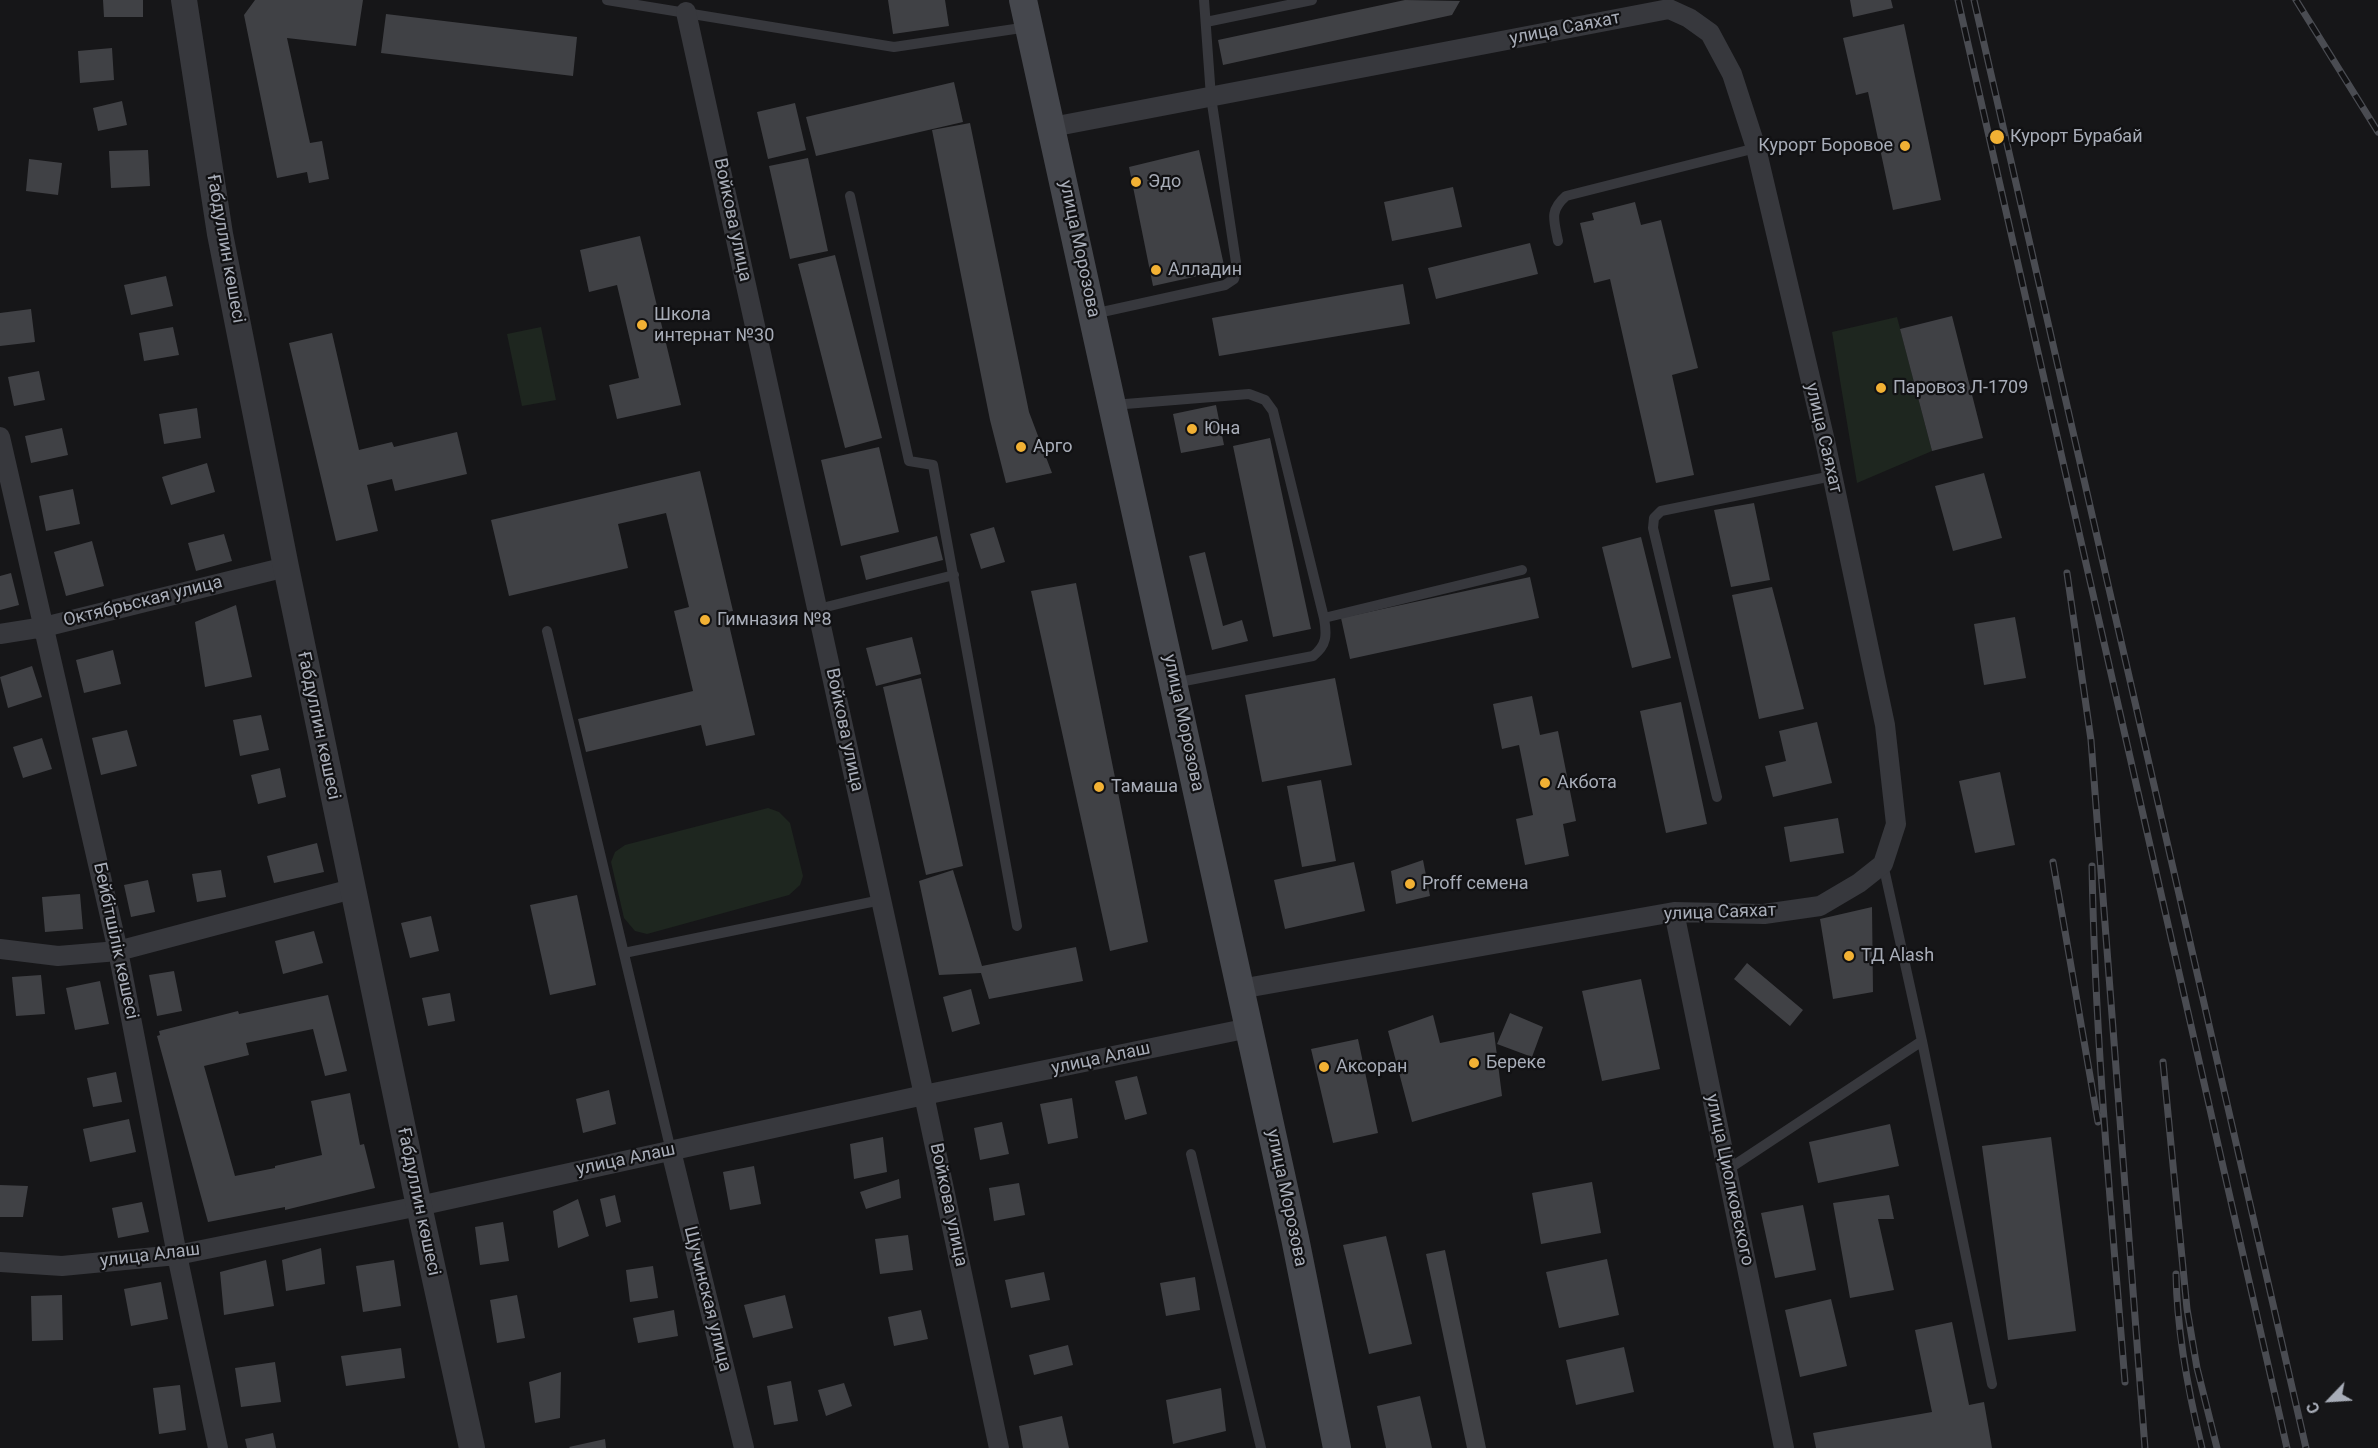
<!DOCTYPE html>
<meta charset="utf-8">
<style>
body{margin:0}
#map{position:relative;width:2378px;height:1448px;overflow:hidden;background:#161618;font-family:Roboto,sans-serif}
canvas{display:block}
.north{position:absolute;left:2300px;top:1370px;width:60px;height:60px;-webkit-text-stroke:4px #111113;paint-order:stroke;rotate:245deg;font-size:16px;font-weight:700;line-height:24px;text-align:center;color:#a8adb8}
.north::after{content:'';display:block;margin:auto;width:21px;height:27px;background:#a8adb8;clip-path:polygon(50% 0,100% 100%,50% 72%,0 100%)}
</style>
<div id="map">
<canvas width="2378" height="1448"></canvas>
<div class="north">С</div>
</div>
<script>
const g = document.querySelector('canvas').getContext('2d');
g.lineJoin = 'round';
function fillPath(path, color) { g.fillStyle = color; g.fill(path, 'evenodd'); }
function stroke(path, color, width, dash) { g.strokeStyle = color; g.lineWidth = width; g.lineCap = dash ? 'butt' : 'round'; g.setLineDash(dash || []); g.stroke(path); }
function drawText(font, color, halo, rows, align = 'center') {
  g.font = font + ' Roboto,sans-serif'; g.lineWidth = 4.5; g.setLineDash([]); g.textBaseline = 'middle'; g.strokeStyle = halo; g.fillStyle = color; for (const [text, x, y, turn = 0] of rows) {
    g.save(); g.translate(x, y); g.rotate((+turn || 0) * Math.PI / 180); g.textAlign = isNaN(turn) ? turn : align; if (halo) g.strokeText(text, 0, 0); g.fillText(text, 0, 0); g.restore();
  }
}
fillPath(new Path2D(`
 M1897 317 1932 451 1857 483 1832 332Z
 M541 327 556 400 522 406 507 334Z
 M768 808 779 812 790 823 803 876 800 885 789 895 647 934 635 931 624 918 611 862 615 852 625 845Z`), '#1e261f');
fillPath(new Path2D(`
 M103 0H143V17H104Z
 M255 0H363L356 46 287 38 310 143 322 141 329 179 309 183 307 172 277 178 244 15Z
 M888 0H945L949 26 893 34Z
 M1405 0 1460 1 1452 15 1223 65 1218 40Z
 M1850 0H1891L1893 8 1853 17Z
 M386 14 577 37 573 76 381 53Z
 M1904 24 1941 200 1893 210 1868 92 1856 95 1843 38Z
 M112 48 114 80 80 83 78 51Z
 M954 82 963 122 816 156 806 117Z
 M122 101 127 125 98 131 93 108Z
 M795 103 806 150 768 159 757 112Z
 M970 123 1029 412 1052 473 1006 483 990 420 932 130Z
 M148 150 150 186 111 188 109 151Z
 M1199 150 1225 270 1153 286 1129 167Z
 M808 158 828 251 790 259 769 166Z
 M29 159 62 163 58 195 26 191Z
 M1453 187 1462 227 1392 241 1384 202Z
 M1635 202 1641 225 1661 220 1698 368 1672 375 1694 475 1656 483 1610 279 1594 283 1580 223 1594 220 1592 213Z
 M640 236 681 405 617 419 609 385 639 378 617 285 589 292 580 250Z
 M1530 243 1538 274 1436 299 1428 268Z
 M835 255 882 438 845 448 798 264Z
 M166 276 173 306 131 315 124 285Z
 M1403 284 1410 324 1219 356 1212 318Z
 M31 309 35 342 0 346V313Z
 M1952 316 1983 438 1932 451 1900 329Z
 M173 327 179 355 144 361 139 333Z
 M332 333 359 450 392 442 394 447 457 432 467 474 395 491 392 479 367 485 378 531 336 541 289 343Z
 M39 371 45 400 14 406 8 377Z
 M1216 405 1224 445 1181 453 1173 414Z
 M197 408 201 438 164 444 159 414Z
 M62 428 68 455 31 463 25 436Z
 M1270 438 1311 629 1273 637 1233 446Z
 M879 447 899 532 841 546 821 460Z
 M207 463 215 492 171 505 162 477Z
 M700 471 733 611 726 612 755 735 706 746 701 725 586 752 578 719 693 691 674 611 689 607 666 513 618 524 628 568 509 596 491 520Z
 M1984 473 2002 538 1953 551 1935 486Z
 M73 489 80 524 46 531 39 496Z
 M1754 503 1770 580 1731 587 1714 510Z
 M994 527 1005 562 981 569 970 534Z
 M224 534 232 561 196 571 188 543Z
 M937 536 943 560 866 580 860 556Z
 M1641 537 1671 658 1632 668 1602 547Z
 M92 541 104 586 66 596 54 552Z
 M1205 552 1223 626 1242 620 1248 641 1212 650 1189 556Z
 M11 573 19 605 0 610V576Z
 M1530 577 1539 618 1350 659 1341 618Z
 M1076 583 1148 942 1110 951 1031 591Z
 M1772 587 1804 709 1759 719 1732 595Z
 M236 605 252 677 205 687 195 622Z
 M2015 617 2026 678 1984 685 1974 624Z
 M912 637 921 674 876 686 866 648Z
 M113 650 121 684 84 693 76 660Z
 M32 666 42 697 8 708 0 677Z
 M921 678 963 866 926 875 883 687Z
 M1335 678 1352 765 1262 782 1245 695Z
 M1532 696 1540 735 1558 731 1576 821 1563 824 1569 856 1525 865 1516 819 1533 815 1519 745 1502 749 1493 704Z
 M1681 702 1707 824 1666 833 1640 711Z
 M261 715 269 750 240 756 233 720Z
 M1817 722 1832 783 1773 797 1765 766 1786 761 1779 731Z
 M127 730 137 766 101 775 92 738Z
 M42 738 52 769 23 778 13 747Z
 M280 768 286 797 258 804 251 775Z
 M2000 772 2015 845 1975 853 1959 781Z
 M1321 780 1336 861 1302 867 1287 786Z
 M1838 818 1844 853 1790 862 1784 827Z
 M317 843 324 872 274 883 267 856Z
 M1423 860 1430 896 1396 904 1391 871Z
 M1354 862 1365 911 1285 929 1274 880Z
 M221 870 226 897 197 902 192 874Z
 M953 870 982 966 1076 947 1083 981 989 999 981 973 939 975 919 881Z
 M148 880 155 912 131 917 124 885Z
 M80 894 83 929 45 932 42 897Z
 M577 895 596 985 550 995 530 905Z
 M1872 907 1873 992 1833 999 1820 919Z
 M431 916 439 951 410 958 401 923Z
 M314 931 323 963 283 974 275 941Z
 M1747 963 1803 1010 1790 1026 1734 979Z
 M174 971 182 1011 157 1016 149 975Z
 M41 975 45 1014 16 1016 12 977Z
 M1641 979 1660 1069 1602 1081 1582 991Z
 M100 981 109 1024 75 1030 66 988Z
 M971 989 980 1024 952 1032 943 997Z
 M450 993 455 1021 428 1026 422 998Z
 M328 995 347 1071 325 1076 313 1029 246 1043 249 1055 204 1066 235 1176 275 1168V1166L322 1155 311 1101 350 1093 360 1145 364 1144 375 1188 285 1210V1207L208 1222 157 1036 160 1035 159 1031 238 1011 239 1014Z
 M1510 1013 1543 1027 1532 1057 1497 1044Z
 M1433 1015 1440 1043 1494 1032 1502 1096 1412 1122 1388 1031Z
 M1358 1039 1378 1133 1333 1143 1311 1049Z
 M116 1072 122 1102 93 1107 87 1078Z
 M1137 1076 1147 1114 1125 1120 1115 1081Z
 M609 1090 616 1124 583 1133 576 1099Z
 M1072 1098 1078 1138 1048 1144 1040 1104Z
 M129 1119 136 1152 90 1162 83 1129Z
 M1002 1122 1009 1154 980 1160 974 1128Z
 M1890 1124 1899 1166 1818 1183 1809 1142Z
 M883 1137 887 1172 854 1179 850 1144Z
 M2051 1137 2076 1331 2008 1340 1982 1146Z
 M754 1166 761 1204 730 1210 723 1172Z
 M899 1179 901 1198 866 1209 860 1192Z
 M1592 1182 1601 1233 1541 1244 1532 1193Z
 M1019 1183 1025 1215 994 1221 989 1188Z
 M0 1185 28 1186 23 1217H0Z
 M615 1195 621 1222 606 1227 600 1199Z
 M1889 1195 1894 1219H1878L1894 1290 1850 1298 1833 1203Z
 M578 1199 589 1236 558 1248 553 1211Z
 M142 1202 149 1232 118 1238 112 1208Z
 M1803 1205 1816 1270 1775 1278 1761 1213Z
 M503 1222 509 1261 480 1265 475 1227Z
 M908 1235 913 1270 880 1274 875 1239Z
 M1386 1236 1412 1344 1369 1354 1343 1245Z
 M321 1248 325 1284 286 1291 282 1260Z
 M1445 1250 1486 1448H1467L1426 1254Z
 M1607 1259 1619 1315 1559 1328 1546 1272Z
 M266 1260 274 1306 224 1315 220 1272Z
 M394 1260 401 1306 363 1312 356 1266Z
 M653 1266 658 1298 630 1302 626 1270Z
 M1044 1272 1050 1300 1011 1308 1005 1280Z
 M1195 1277 1200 1310 1166 1316 1160 1283Z
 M161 1282 168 1319 131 1326 124 1289Z
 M62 1295 63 1340 32 1341 31 1296Z
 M517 1295 525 1338 497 1343 490 1300Z
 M785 1295 793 1328 753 1338 744 1305Z
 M1831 1299 1847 1366 1800 1377 1785 1310Z
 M674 1310 678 1336 638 1343 633 1318Z
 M921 1310 928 1339 894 1346 888 1317Z
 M1952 1322 1969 1405 1984 1402 1992 1448H1816L1813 1433 1932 1412 1915 1330Z
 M1068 1345 1073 1365 1034 1375 1029 1355Z
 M1624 1347 1634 1392 1576 1405 1566 1360Z
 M401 1348 405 1378 346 1386 341 1356Z
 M275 1362 281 1402 241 1407 235 1368Z
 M561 1372 560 1418 535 1423 529 1382Z
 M791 1381 798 1421 774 1425 767 1386Z
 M844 1383 852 1406 826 1416 818 1390Z
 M180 1385 186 1430 159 1434 153 1388Z
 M1221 1388 1226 1431 1173 1444 1166 1400Z
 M1420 1396 1432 1448H1386L1377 1406Z
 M1062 1416 1069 1448H1023L1019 1426Z
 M273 1433 276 1448H247L245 1439Z
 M605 1439 606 1448H570L569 1447Z`), '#404145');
stroke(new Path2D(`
 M607 0 894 47 1028 27
 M1206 22 1312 0
 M850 196 909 461 933 465 1017 926
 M1558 241C1554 220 1549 211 1566 196L1756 148
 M1093 314 1225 285 1234 279 1237 269 1211 97 1204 0
 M1113 405 1249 394 1265 400 1273 411 1324 618C1327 635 1327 645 1313 656L1174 683
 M818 609 954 575
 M1324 618 1522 570
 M547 631 671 1151
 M1717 797 1653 528 1654 518 1661 511 1832 476
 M624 953 881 900
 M1922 1041 1992 1384
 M1191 1154 1261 1448
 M1727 1170 1922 1041 1883 864`), '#37383d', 10);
stroke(new Path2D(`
 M686 12 924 1095 999 1448
 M1052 127 1669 9 1689 18 1710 33 1732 74 1756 148 1825 441 1885 725 1896 824 1883 864 1859 883 1820 906 1764 914 1674 912 1240 989
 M0 437 118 951 177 1255 218 1448
 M0 634 44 627 286 567
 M1674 912 1784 1448
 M0 949 58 956 118 951 352 889
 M671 1151 744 1448
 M0 1262 62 1266 177 1255 419 1206 924 1095 1249 1028`), '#37383d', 20);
stroke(new Path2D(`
 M184 0 220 234 286 567 419 1206 472 1448`), '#37383d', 26);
stroke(new Path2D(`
 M1023 0 1295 1238 1337 1448`), '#45474d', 28);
const rail = new Path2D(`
 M1958 0 2287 1448
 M1974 0 2306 1448
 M2296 0 2378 132
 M2067 573 2091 740 2145 1448
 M2053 862 2098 1122
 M2092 866C2095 1038 2111 1210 2125 1382
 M2163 1062 2187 1309 2197 1368 2217 1448
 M2176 1274C2177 1333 2188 1391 2202 1448`);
stroke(rail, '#4a4c52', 7);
stroke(rail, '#111113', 4.5, [14]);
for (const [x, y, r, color] of [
 [1997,137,8,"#f2b134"],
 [1905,146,6,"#f2b134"],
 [1136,182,6,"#f2b134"],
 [1156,270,6,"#f2b134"],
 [642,325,6,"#f2b134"],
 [1881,388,6,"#f2b134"],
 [1192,429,6,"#f2b134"],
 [1021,447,6,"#f2b134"],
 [705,620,6,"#f2b134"],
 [1545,783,6,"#f2b134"],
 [1099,787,6,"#f2b134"],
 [1410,884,6,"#f2b134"],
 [1849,956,6,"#f2b134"],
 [1474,1063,6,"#f2b134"],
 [1324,1067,6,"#f2b134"]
]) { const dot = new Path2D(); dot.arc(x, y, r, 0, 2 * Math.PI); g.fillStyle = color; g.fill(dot); stroke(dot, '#111113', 2); }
drawText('18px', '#a8adb8', '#111113', [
 ["улица Саяхат",1565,29,-11],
 ["Войкова улица",732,220,78],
 ["Ғабдуллин көшесі",225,249,80],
 ["улица Морозова",1079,249,78],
 ["улица Саяхат",1823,438,77],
 ["Октябрьская улица",143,602,-14],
 ["улица Морозова",1183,723,78],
 ["Ғабдуллин көшесі",318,726,78],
 ["Войкова улица",844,730,78],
 ["улица Саяхат",1720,913,-2],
 ["Бейбітшілік көшесі",115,941,78],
 ["улица Алаш",1101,1059,-12],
 ["улица Алаш",626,1160,-12],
 ["улица Циолковского",1729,1180,78],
 ["улица Морозова",1286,1198,78],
 ["Ғабдуллин көшесі",418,1202,78],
 ["Войкова улица",948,1205,78],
 ["улица Алаш",150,1256,-7],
 ["Щучинская улица",707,1299,76]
]);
drawText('18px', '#a8adb8', '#111113', [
 ["Курорт Бурабай",2010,137],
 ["Курорт Боровое",1893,146,"right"],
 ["Эдо",1148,182],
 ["Алладин",1168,270],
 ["Школа",654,315],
 ["интернат №30",654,336],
 ["Паровоз Л-1709",1893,388],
 ["Юна",1204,429],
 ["Арго",1033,447],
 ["Гимназия №8",717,620],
 ["Акбота",1557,783],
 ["Тамаша",1111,787],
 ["Proff семена",1422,884],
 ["ТД Alash",1861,956],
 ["Береке",1486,1063],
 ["Аксоран",1336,1067]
], 'left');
</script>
